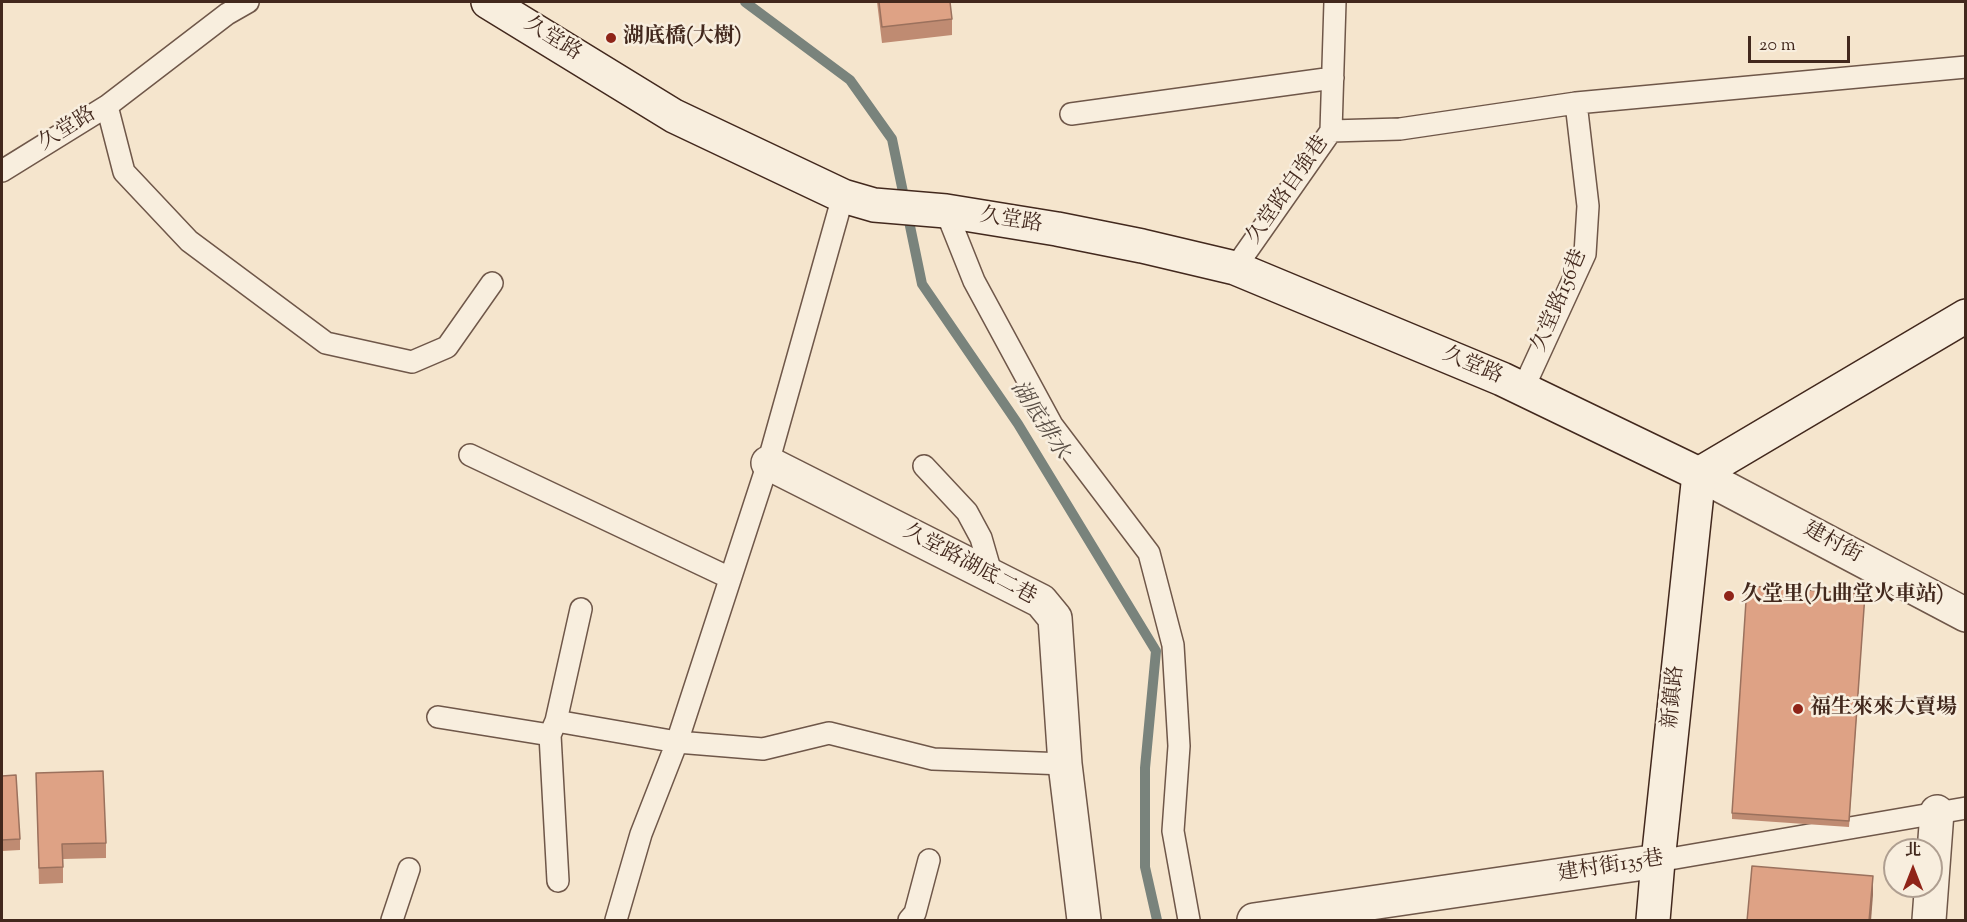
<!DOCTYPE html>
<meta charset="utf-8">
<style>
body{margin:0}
#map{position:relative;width:1967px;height:922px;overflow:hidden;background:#f5e5cd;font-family:"Sorts Mill Goudy","Noto Serif TC",serif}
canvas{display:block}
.frame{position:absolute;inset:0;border:3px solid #42281d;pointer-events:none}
.north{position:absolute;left:1883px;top:838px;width:60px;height:60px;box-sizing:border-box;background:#f8eede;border:2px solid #af9f91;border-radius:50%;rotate:0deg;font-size:16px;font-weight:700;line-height:24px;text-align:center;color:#42281d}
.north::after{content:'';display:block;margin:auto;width:21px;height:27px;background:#8f2418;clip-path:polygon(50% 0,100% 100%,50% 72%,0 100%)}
.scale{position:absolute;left:1748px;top:36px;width:102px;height:27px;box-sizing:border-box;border:3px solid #42281d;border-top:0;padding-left:8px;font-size:18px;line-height:21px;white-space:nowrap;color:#42281d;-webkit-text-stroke:4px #f8eede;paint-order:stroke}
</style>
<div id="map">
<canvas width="1967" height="922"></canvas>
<div class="frame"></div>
<div class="north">北</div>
<div class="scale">20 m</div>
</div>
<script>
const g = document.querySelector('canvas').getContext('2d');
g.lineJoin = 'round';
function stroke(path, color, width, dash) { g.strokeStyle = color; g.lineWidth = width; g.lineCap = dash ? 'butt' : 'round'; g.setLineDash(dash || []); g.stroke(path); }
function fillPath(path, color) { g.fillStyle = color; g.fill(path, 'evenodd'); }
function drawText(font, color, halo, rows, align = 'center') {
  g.font = font + ' "Sorts Mill Goudy","Noto Serif TC",serif'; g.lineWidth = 5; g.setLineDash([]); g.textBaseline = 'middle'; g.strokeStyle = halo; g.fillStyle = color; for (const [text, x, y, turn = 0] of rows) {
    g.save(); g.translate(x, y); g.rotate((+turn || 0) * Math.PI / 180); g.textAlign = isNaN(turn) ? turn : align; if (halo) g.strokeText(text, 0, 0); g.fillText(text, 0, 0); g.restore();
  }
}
stroke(new Path2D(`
 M745 2 850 80 892 139 922 284 1018 424 1156 651 1145 768V867L1157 920`), '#79837c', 10);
const lane = new Path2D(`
 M107 106 124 172 189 241 326 343 412 362 447 347 492 283
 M1071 114 1333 78
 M1331 131 1400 129 1576 103 1966 67
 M2 171 107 106 227 14 248 2
 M946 211 974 281 1052 425 1149 553 1173 645 1179 746 1173 831 1189 920
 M1235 268 1331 131 1335 2
 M1523 389 1585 254 1588 206 1576 103
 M470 455 730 578
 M924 466 967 512 981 538 992 576
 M581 609 556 721 677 742 763 749 829 733 933 759 1065 764
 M438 717 550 735
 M556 721 550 735 558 881
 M1658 861 1966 808
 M392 920 409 869
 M616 920 641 834 677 742 768 463 843 196
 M909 920 915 913 929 860`);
const street = new Path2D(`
 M768 463 1041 601 1055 618 1065 764 1084 920
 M1699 474 1966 615
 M1254 920 1658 861
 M1929 920 1937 812`);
const secondary = new Path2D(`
 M488 2 674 116 843 196 874 205 946 211 1057 229 1142 246 1235 268 1502 379 1699 474
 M1699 474 1966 316
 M1653 920 1658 861 1699 474`);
stroke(lane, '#6f5749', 24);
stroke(street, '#6f5749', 36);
stroke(secondary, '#42281d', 36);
stroke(lane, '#f8eede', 21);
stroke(street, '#f8eede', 33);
stroke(secondary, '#f8eede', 33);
fillPath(new Path2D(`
 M877 2H950L952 19V35L882 43Z
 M1865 594 1849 827 1732 819V813Z
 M36 773 106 843V858L63 859V883L39 884Z
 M2 776 20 839V850L2 851Z`), '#bf8b72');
fillPath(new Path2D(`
 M1873 876V895L1871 921H1869Z`), '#9b715d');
const building = new Path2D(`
 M879 2H950L952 19 882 27Z
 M1747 586 1865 594 1849 821 1732 813Z
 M103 771 106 843 62 844 63 867 39 868 36 773Z
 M16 775 20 839 2 840V776Z
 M1752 866 1873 876 1869 921H1747Z`);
fillPath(building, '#dea285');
stroke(building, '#9b715d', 1.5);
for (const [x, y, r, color] of [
 [611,38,6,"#8f2418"],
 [1729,596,6,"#8f2418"],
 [1798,709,6,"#8f2418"]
]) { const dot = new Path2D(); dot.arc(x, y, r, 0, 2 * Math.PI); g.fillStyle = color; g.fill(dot); stroke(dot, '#f8eede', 2); }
drawText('bold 21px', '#42281d', '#f8eede', [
 ["湖底橋(大樹)",623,38],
 ["久堂里(九曲堂火車站)",1741,596],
 ["福生來來大賣場",1810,709]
], 'left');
drawText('21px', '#42281d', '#f8eede', [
 ["久堂路",552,40,32],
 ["久堂路",68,130,-32],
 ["久堂路自強巷",1289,191,-55],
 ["久堂路",1011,222,9],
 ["久堂路156巷",1561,301,-67],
 ["久堂路",1472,367,23],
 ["建村街",1832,544,28],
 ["久堂路湖底二巷",969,566,28],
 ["新鎮路",1675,697,-84],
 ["建村街135巷",1611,868,-9]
]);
drawText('italic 22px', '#594e45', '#f8eede', [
 ["湖底排水",1038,421,57]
]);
</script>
